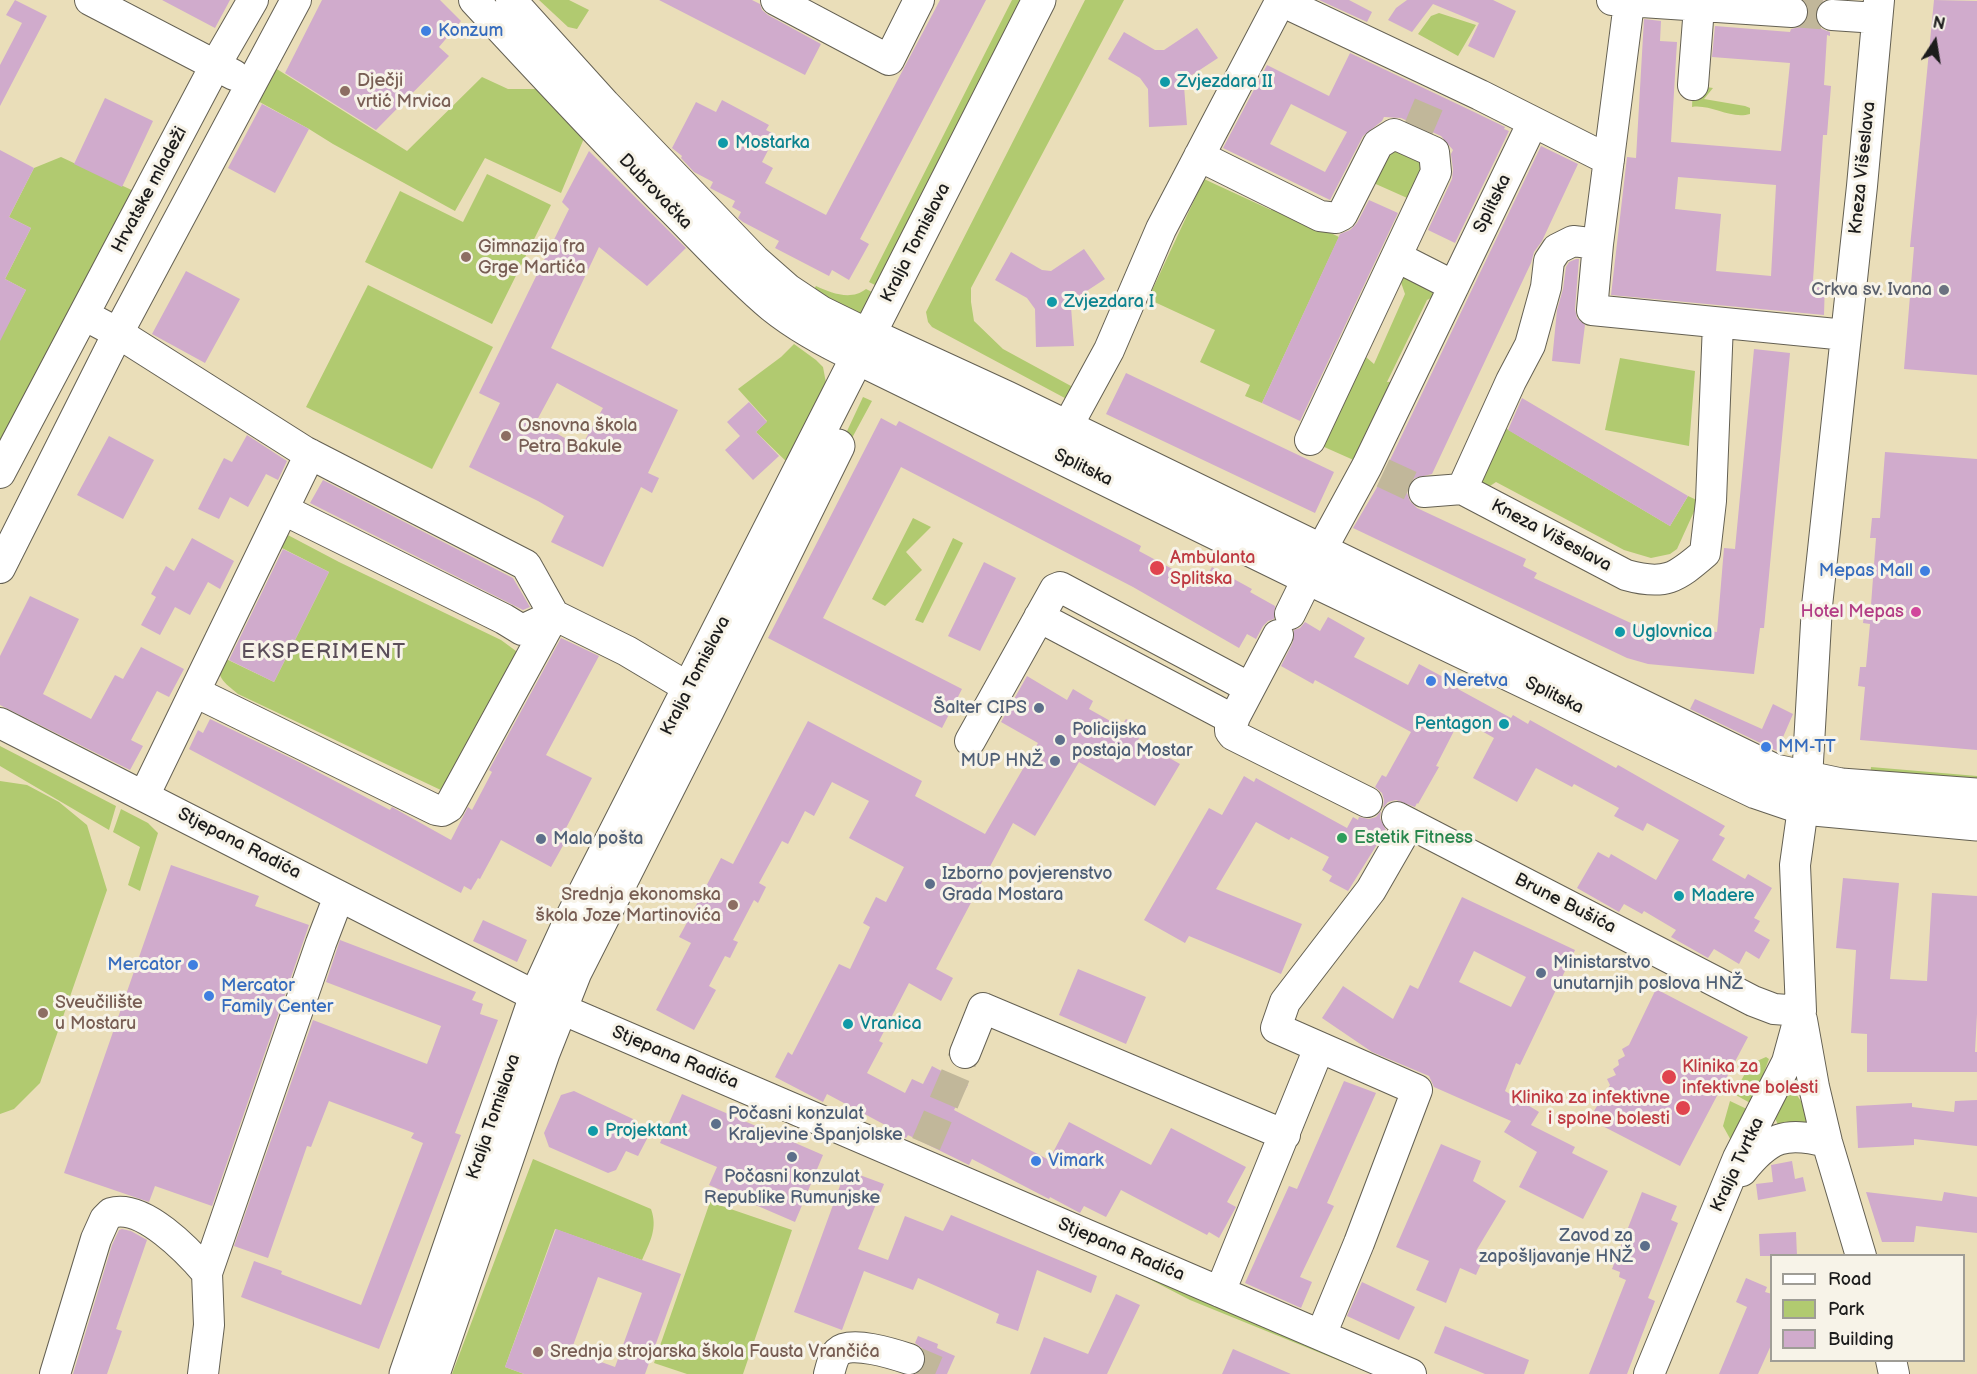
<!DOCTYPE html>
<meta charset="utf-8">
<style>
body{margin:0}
#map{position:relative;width:1977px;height:1374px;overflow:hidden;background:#eadeb9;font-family:"Balsamiq Sans",sans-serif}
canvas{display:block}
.legend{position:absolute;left:1770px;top:1254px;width:195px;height:108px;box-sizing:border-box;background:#f7f3e8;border:2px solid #9f9d96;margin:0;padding:8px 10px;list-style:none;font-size:18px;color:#1c1c1c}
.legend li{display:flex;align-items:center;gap:12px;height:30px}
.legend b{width:30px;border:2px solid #9f9d96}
.north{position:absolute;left:1905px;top:12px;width:60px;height:60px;-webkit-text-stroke:4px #f7f3e8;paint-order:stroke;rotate:12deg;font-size:16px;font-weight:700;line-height:24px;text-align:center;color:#1c1c1c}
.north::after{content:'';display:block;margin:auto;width:21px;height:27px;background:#1c1c1c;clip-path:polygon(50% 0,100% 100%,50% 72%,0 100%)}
</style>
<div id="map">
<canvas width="1977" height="1374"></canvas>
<ul class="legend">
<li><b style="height:8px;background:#fff"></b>Road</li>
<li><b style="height:16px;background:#b1ca70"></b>Park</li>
<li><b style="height:16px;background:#d0abcc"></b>Building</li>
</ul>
<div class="north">N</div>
</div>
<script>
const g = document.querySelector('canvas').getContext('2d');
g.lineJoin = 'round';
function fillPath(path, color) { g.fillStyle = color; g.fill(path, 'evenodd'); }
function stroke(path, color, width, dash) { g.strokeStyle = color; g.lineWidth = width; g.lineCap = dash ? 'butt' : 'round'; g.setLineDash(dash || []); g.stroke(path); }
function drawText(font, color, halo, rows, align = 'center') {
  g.font = font + ' "Balsamiq Sans",sans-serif'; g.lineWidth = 6; g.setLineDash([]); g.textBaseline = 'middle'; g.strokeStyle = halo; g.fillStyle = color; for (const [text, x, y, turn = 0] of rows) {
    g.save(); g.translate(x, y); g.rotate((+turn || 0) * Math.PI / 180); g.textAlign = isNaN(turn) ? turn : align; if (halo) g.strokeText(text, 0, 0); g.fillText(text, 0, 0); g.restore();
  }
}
fillPath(new Path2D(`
 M539 0H569L589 10 577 29 568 27Z
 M1012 0H1034L887 291 869 282Z
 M1085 0H1124L971 288V302L974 321 1003 349 1082 392 1076 404 932 327 928 322 926 312Z
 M1439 13 1476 25 1458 56 1418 34 1431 16Z
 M272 66 407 151 482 77 508 89H540L585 136 561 193 485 158 455 211 333 144 309 129 256 100Z
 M1693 85 1713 88 1704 99 1745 106 1750 108V114C1731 120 1711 104 1692 107Z
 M1386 148 1427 157 1414 201 1369 181Z
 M61 157 138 193 0 455V338L26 290 5 279 31 228 9 217 34 168Z
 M487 174 551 205 492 324 365 262 400 191 463 222Z
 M1204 179 1271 210 1274 205 1339 237 1262 403 1245 396 1250 385 1200 362 1215 330 1148 299Z
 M1397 271 1447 290 1427 300 1387 382 1405 381 1367 466 1313 442 1359 351 1374 364 1405 294Z
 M368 285 493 347 432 469 306 407Z
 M816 286C831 293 851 301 866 289L882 297 861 319 809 297Z
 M794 344 816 360 823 367 826 383 790 459 791 466 756 432 767 421 738 389 781 357Z
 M1620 358 1695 371 1689 446 1605 430Z
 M863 397 872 401 845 451 833 461Z
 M1497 423 1670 526 1688 496 1701 502 1697 505 1677 549 1670 554 1651 558 1624 550 1496 482 1478 494Z
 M913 518 931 527 906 552 922 570 885 606 872 599Z
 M284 533 339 562 501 640 516 651 517 656 445 792 238 694C224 682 214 677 222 657L274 682 329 572 278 546Z
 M953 538 963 543 923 623 915 620Z
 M0 746 116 806 109 830 0 766Z
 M1871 767 1977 776V786L1870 778Z
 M0 781 27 785 59 802 87 825 107 890 40 1083 14 1109 0 1114Z
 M121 809 148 823 158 833 140 891 128 885 140 847 113 832Z
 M1766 1057 1769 1059 1752 1104 1734 1094 1750 1064Z
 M1788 1082 1809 1113 1813 1132 1782 1134 1775 1118Z
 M1730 1101 1751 1111 1733 1144 1723 1126Z
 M533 1159 651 1209C658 1228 650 1242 642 1260L555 1229 505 1367 524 1374H452Z
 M710 1202 792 1230 743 1374H687L654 1363Z
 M1124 1266 1375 1366 1372 1374 1190 1300Z`), '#b1ca70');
fillPath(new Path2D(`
 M15 0 47 16 0 106V65L22 23 6 15Z
 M162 0H230L215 28Z
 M322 0H440L461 21 439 47 449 56 376 130 285 73Z
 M659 0H752L760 4 762 10 768 15 821 44 805 75Z
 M940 0H986L860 239 869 244 849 280 832 270 829 276 775 248 779 241 743 222 738 218 741 212 732 207 735 201 710 188 713 182 694 172 681 158 682 156 672 148 696 102 716 112 722 100 769 125 766 130 776 135 762 162 773 168 765 183 826 215Z
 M1319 0H1349L1372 12 1367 22Z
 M1407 0H1493L1516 11 1494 58 1468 46 1479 23 1433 4 1412 32 1388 20 1396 8Z
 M1804 0H1824L1817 6 1815 13 1816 22 1822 29 1830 32V36L1827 35 1824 85 1831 86 1827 135H1823L1813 280 1825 281 1824 315 1611 295 1627 157 1636 158 1644 19 1661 21 1660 41 1677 42 1671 142 1781 151 1790 63 1712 57 1715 26 1790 32 1791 29 1800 27 1807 21 1809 13 1808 5ZM1678 177 1776 185 1771 276 1716 271 1721 214 1675 209Z
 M1934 0 1977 1V375L1904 369 1914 247H1910Z
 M1197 28 1218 58 1189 77 1184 86 1187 125 1149 127 1148 89 1140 78 1108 59 1124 32 1155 50H1164Z
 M1350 53 1472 111 1505 127 1504 129 1509 131 1455 243 1428 230 1452 179 1453 170 1451 154 1453 150 1441 136 1401 118 1384 117 1382 121 1363 136 1330 200 1223 148 1267 65 1329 96ZM1291 104 1347 132 1325 172 1270 144Z
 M105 98 153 121 122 187 74 164Z
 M262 104 309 129 275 193 228 168Z
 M1541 146 1578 164 1542 241 1534 252 1531 263 1432 474 1415 478 1409 484 1407 493 1410 501 1417 508 1526 559 1523 566 1537 573 1534 578 1635 625 1677 633 1678 628 1717 632 1724 548 1735 549 1754 349 1790 353 1764 628H1760L1754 674 1648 664 1627 658 1353 528 1376 489Z
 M0 150 34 168 9 217 31 228 5 279 26 290 0 341Z
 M589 151 686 248 647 286 599 247 551 348 678 410 648 473 659 478 652 493 641 487 603 567 551 542 564 516 538 501 469 467 500 403 479 393 569 209 562 202ZM557 383 603 408 581 447 536 422Z
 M1369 200 1398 213 1300 421 1262 403 1340 234 1350 230 1357 223Z
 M1084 249 1105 279 1076 298 1071 307 1074 346 1036 347 1035 309 1027 298 995 280 1011 252 1042 270 1051 271Z
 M1576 259H1579L1575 309 1577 318 1585 325 1580 364 1552 361 1557 310 1563 289 1566 267 1569 262Z
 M186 271 240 299 205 363 152 334Z
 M1126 373 1334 472 1315 513 1106 414Z
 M1522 398 1688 496 1670 526 1508 430Z
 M749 402 767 422 756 432 779 456 753 480 725 450 740 436 727 422Z
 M881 418 896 426 899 421 1141 546 1139 551 1202 585 1212 567 1252 589 1250 592 1275 606 1274 619 1268 621 1263 626 1256 639 1247 634 1239 648 1133 587 901 467 823 618 962 689 942 728 768 638Z
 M247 435 287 461 278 480 266 474 248 507 230 497 219 519 198 509 224 458 232 462Z
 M109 436 154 460 123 519 77 495Z
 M1885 452 1977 459V750L1860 740 1865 687 1858 686 1860 667H1866L1870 624 1863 623 1865 605H1871L1876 538H1870L1872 518H1880Z
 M323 480 513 578 530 607 523 610 310 503Z
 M192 538 234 561 220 589 208 582 190 615 175 607 160 635 141 625 156 597 151 594 166 566 174 571Z
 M283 549 329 572 274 682 229 660Z
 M984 562 1016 578 980 651 948 636Z
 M30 596 79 619 43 694 91 719 115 675 123 679 141 647 184 669 169 697 157 691 131 740 143 746 130 770 0 705V656Z
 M1328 617 1365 638 1354 657 1385 673 1408 685 1419 664 1460 686 1458 689 1511 718 1513 715 1528 724 1530 720 1616 768 1618 765 1725 826 1719 835 1725 838 1712 860 1745 879 1748 874 1772 888 1754 918 1760 921 1754 931 1770 940 1759 959 1746 951 1739 964 1714 949 1708 958 1671 937 1676 930 1644 911 1642 914 1624 904 1619 912 1577 888 1598 852 1609 858 1611 854 1656 880 1679 840 1647 823 1643 831 1614 816 1619 808 1574 784 1572 787 1536 768 1517 802 1473 778 1494 738 1466 722 1461 730 1456 727 1436 766 1439 767 1418 804 1417 803 1415 807 1396 800 1388 802 1383 808 1384 800 1382 793 1375 787 1382 775 1386 777 1411 732 1315 680 1313 684 1281 666 1293 642 1294 630 1300 628 1305 622 1320 631Z
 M561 638 599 656 546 755 592 778 565 830 570 833 551 867 501 840 480 879 478 878 471 890 464 886 461 893 189 749 198 730 203 733 210 719 299 762 390 810 392 807 408 816 451 840 468 807 472 810 492 772 489 770Z
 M1027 676 1067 700 1073 689 1093 701 1089 709 1121 727 1126 719 1145 730 1138 740 1180 764 1155 806 1079 762 1035 836 1013 823 936 969 953 978 941 1001 909 983 879 1041 883 1043 867 1073 905 1093 912 1079 923 1084 932 1066 968 1085 954 1110 1049 1160 1069 1122 1151 1165 1171 1128 1246 1167 1227 1202 1236 1207 1219 1238 1209 1232 1207 1235 1121 1190 1106 1217 1084 1206 1080 1213 1050 1197 1049 1199 972 1159 969 1165 908 1135 906 1138 890 1131 886 1129 887 1126 827 1094 823 1102 775 1077 788 1052 792 1055 839 964 850 969 870 927 863 923 876 897 886 902 904 867 849 838 869 801 832 782 814 816 805 811 788 844 782 841 759 883 766 887 758 903 754 900 733 940 738 942 730 958 725 956 709 986 716 990 694 1030 656 1010 691 943 679 937 684 928 721 858 733 864 808 721 922 781 915 796 985 834 1038 743 1001 722Z
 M1695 699 1762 729 1773 704 1793 714 1777 751 1690 709Z
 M1244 776 1254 782 1256 778 1347 828 1353 817 1358 820 1359 817 1369 819 1376 817 1381 811 1380 818 1386 830 1348 891 1329 881 1332 876 1322 870 1329 857 1291 837 1289 840 1256 822 1216 889 1302 924 1281 974 1189 936 1185 943 1144 920 1209 808 1222 815Z
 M171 865 259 896 255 906 309 925 212 1206 155 1186 149 1202 64 1173Z
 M1843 878 1899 883 1890 979 1927 981 1932 893 1977 896V1014L1975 1052H1977V1072H1867V1034L1851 1033 1856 950 1836 948Z
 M1462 897 1575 950 1520 1065 1516 1063 1505 1091 1539 1112 1531 1125 1575 1147 1572 1153 1608 1171 1583 1219 1519 1187 1537 1152 1504 1132 1511 1121 1434 1087 1429 1076 1372 1052 1322 1018 1343 986 1393 1019 1410 985 1418 989ZM1474 951 1526 977 1511 1007 1459 982Z
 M483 920 527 940 517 962 473 941Z
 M340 940 476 992 472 1000 483 1004 480 1014 498 1020 455 1133 461 1135 379 1349 241 1297 254 1261 282 1271 281 1274 361 1305 423 1143 411 1138 414 1133 329 1101 311 1147 307 1146 268 1258 234 1246 313 1020 427 1064 441 1026 326 982Z
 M1078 969 1146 997 1126 1044 1059 1015Z
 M1656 989 1748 1037 1680 1166 1589 1119 1610 1085 1607 1079 1616 1075 1613 1069 1619 1065 1618 1060 1625 1056 1622 1049 1629 1045Z
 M1344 1081 1376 1093 1327 1203 1334 1206 1300 1277 1312 1282 1301 1308 1245 1283 1289 1186 1297 1189Z
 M574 1091 633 1119 635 1128 649 1135 638 1156 626 1151 616 1170 608 1173 549 1147 544 1133 561 1095Z
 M682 1094 823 1155 795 1222 709 1185 717 1167 660 1143Z
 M1977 1100V1146L1914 1139V1145L1858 1148 1856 1106 1912 1103V1107L1954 1112 1955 1101Z
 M1441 1144 1481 1161 1473 1181 1506 1201 1476 1251 1485 1255 1476 1275 1460 1268 1446 1303 1416 1290 1429 1261 1396 1247Z
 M1792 1161 1795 1179 1803 1177 1806 1191 1758 1200 1756 1184 1773 1182 1771 1165Z
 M857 1174 884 1184 858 1249 888 1260 905 1216 943 1231 951 1215 1097 1276 1091 1293 1037 1270 1018 1331 996 1323 999 1314 918 1278 913 1290 864 1271 842 1330 794 1312 841 1183Z
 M1642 1192 1677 1206 1671 1220 1678 1223 1648 1298 1655 1301 1627 1374H1589L1626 1280 1619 1277 1620 1272 1612 1269Z
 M1866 1192 1942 1201 1944 1192 1977 1197V1233L1916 1226 1914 1242H1882Z
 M122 1229 131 1231 147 1240 116 1329 122 1331 107 1374H73L112 1245 119 1230Z
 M556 1229 681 1274 645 1374H524L505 1367ZM598 1277 642 1293 615 1367 571 1351Z
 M1796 1232 1797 1256H1760L1759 1234Z
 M1746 1278 1767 1287 1765 1292 1772 1294V1343L1758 1374H1719L1747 1307 1736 1302Z
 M1362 1282 1415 1307 1399 1340 1347 1316Z
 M1116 1294 1140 1305 1107 1374H1030L1044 1337 1088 1354Z
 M1445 1326 1529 1360 1524 1374H1485L1434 1353Z
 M918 1336 938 1344 937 1348 955 1356 947 1374H916L925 1365 926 1356 922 1348 915 1343Z
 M1233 1349 1291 1374H1222Z`), '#d0abcc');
stroke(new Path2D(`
 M1792 12 1832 15
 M1417 132 1434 92
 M1383 473 1424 492
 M926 1144 965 1053
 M909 1359 944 1374`), '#c1b79a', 30, [30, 15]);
const minor = new Path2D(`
 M90 0 234 75
 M474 0C538 69 602 138 668 205 702 239 735 276 772 307 798 328 828 344 858 358
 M511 0 605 104 755 260 788 289 821 311 870 335
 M776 0 889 60 919 0
 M1612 0 1792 12
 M1281 1 1480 95 1609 160
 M1832 15 1877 18
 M1693 85 1699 7
 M1199 156 1320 216 1336 218 1342 215 1378 144 1394 134 1434 152 1436 172 1310 440
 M1598 244 1629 3
 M1397 257 1454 286
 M84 315 118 333 304 451 526 565 554 615 627 651 689 688
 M1067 427 1109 350 1161 229 1281 0
 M0 473 216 64 253 0
 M1462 489 1511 381 1530 345 1546 287 1549 261 1557 249 1573 241 1598 244 1592 310 1846 335
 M1462 489 1626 575C1665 586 1676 578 1705 553L1711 501 1718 323
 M1424 492 1462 489
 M0 568 118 333 296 0
 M1290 614 1325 543 1367 466 1533 122
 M1039 617 1234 720
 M1278 635 1230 726V731L1233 735 1367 802
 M195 692 436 810 442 811 449 807 554 615 522 630 504 619 284 510
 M0 723 559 1008 1411 1374
 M970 741 1055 589 1060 587 1250 688
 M144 796 310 454
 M1397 817 1753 1001 1774 1009 1801 1011
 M1802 1020 1814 1087 1827 1142 1861 1256
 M965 1053 983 1008 1285 1135
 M1742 1171C1769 1137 1785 1131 1827 1142
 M1220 1292 1319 1048
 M1321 1335 1359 1243 1417 1090 1276 1028 1285 1002 1371 890 1409 824
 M1891 1360 1894 1374
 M55 1374 96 1239 105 1219 111 1213C143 1203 189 1252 207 1273
 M203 1374 209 1325 207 1273 321 943 339 896
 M829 1374C831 1367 833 1357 838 1352 850 1340 894 1354 909 1359
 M1649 1374 1738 1158 1787 1062 1801 1011 1795 865 1807 779 1817 606 1862 186 1879 0`);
const major = new Path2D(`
 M870 335 1007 398 1775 771 1841 785 1977 795
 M858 358 1308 578 1756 792 1803 808 1977 824
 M406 1374 536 996 569 924 1039 0
 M433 1374 543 1053 575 972 708 709 838 446`);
stroke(minor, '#646053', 32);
stroke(major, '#646053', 35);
stroke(minor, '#fff', 30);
stroke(major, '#fff', 33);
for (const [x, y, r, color] of [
 [426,31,6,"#3f7fe0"],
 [1165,82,6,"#0f9aa8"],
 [345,91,6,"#8d6e63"],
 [723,143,6,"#0f9aa8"],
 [466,257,6,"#8d6e63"],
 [1944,290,6,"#6b7280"],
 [1052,302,6,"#0f9aa8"],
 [506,436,6,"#8d6e63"],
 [1157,568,8,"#e0444e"],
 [1925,571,6,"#3f7fe0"],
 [1916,612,6,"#d1479c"],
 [1620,632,6,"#0f9aa8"],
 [1431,681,6,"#3f7fe0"],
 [1039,708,6,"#5c6f8a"],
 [1504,724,6,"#0f9aa8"],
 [1060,740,6,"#5c6f8a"],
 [1766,747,6,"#3f7fe0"],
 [1055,761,6,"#5c6f8a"],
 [1342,838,6,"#2e9e5b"],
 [541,839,6,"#5c6f8a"],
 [930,884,6,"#5c6f8a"],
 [1679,896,6,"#0f9aa8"],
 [733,905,6,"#8d6e63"],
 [193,965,6,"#3f7fe0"],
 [1541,973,6,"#5c6f8a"],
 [209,996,6,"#3f7fe0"],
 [43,1013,6,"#8d6e63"],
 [848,1024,6,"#0f9aa8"],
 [1669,1077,8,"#e0444e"],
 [1683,1108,8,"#e0444e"],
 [716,1124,6,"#5c6f8a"],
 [593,1131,6,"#0f9aa8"],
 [792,1157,6,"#5c6f8a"],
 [1036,1161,6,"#3f7fe0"],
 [1645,1246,6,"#5c6f8a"],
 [538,1352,6,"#8d6e63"]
]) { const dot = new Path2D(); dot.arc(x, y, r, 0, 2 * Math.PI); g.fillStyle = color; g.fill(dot); stroke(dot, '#f7f3e8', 2); }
drawText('18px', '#366cbe', '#f7f3e8', [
 ["Konzum",438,31],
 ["Mepas Mall",1913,571,"right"],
 ["Neretva",1443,681],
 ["MM-TT",1778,747],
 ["Mercator",181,965,"right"],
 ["Mercator",221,986],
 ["Family Center",221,1007],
 ["Vimark",1048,1161]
], 'left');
drawText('18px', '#785e54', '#f7f3e8', [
 ["Dječji",357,81],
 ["vrtić Mrvica",357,102],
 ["Gimnazija fra",478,247],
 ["Grge Martića",478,268],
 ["Osnovna škola",518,426],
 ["Petra Bakule",518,447],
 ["Srednja ekonomska",721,895,"right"],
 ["škola Joze Martinovića",721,916,"right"],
 ["Sveučilište",55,1003],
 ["u Mostaru",55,1024],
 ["Srednja strojarska škola Fausta Vrančića",550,1352]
], 'left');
drawText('18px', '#0d838f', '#f7f3e8', [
 ["Zvjezdara II",1177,82],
 ["Mostarka",735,143],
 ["Zvjezdara I",1064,302],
 ["Uglovnica",1632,632],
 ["Pentagon",1492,724,"right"],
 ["Madere",1691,896],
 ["Vranica",860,1024],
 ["Projektant",605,1131]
], 'left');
drawText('18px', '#1c1c1c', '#f7f3e8', [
 ["Kneza Višeslava",1863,168,-84],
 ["Hrvatske mladeži",150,190,-62],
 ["Dubrovačka",655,192,46],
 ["Splitska",1493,204,-64],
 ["Kralja Tomislava",916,243,-63],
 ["Splitska",1083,468,26],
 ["Kneza Višeslava",1551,536,28],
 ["Kralja Tomislava",696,676,-63],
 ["Splitska",1554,696,26],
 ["Stjepana Radića",239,844,27],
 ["Brune Bušića",1565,904,27],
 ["Stjepana Radića",675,1058,23],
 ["Kralja Tomislava",494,1117,-71],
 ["Kralja Tvrtka",1738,1165,-65],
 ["Stjepana Radića",1121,1250,23]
]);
drawText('18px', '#5b616d', '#f7f3e8', [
 ["Crkva sv. Ivana",1932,290]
], 'right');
drawText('18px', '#be3a42', '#f7f3e8', [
 ["Ambulanta",1170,558],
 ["Splitska",1170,579],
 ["Klinika za",1682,1067],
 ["infektivne bolesti",1682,1088],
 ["Klinika za infektivne",1670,1098,"right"],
 ["i spolne bolesti",1670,1119,"right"]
], 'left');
drawText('18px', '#b23c85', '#f7f3e8', [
 ["Hotel Mepas",1904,612]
], 'right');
drawText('18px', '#4e5e75', '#f7f3e8', [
 ["Šalter CIPS",1027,708,"right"],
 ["Policijska",1072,730],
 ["postaja Mostar",1072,751],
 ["MUP HNŽ",1043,761,"right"],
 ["Mala pošta",553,839],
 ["Izborno povjerenstvo",942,874],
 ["Grada Mostara",942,895],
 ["Ministarstvo",1553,963],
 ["unutarnjih poslova HNŽ",1553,984],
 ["Počasni konzulat",728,1114],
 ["Kraljevine Španjolske",728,1135],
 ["Počasni konzulat",792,1177,"center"],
 ["Republike Rumunjske",792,1198,"center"],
 ["Zavod za",1633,1236,"right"],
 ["zapošljavanje HNŽ",1633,1257,"right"]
], 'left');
drawText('18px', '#27864d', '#f7f3e8', [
 ["Estetik Fitness",1354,838]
], 'left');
g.letterSpacing = '1.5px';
drawText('21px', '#5b4e5a', '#f7f3e8', [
 ["EKSPERIMENT",324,653]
]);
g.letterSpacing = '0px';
</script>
